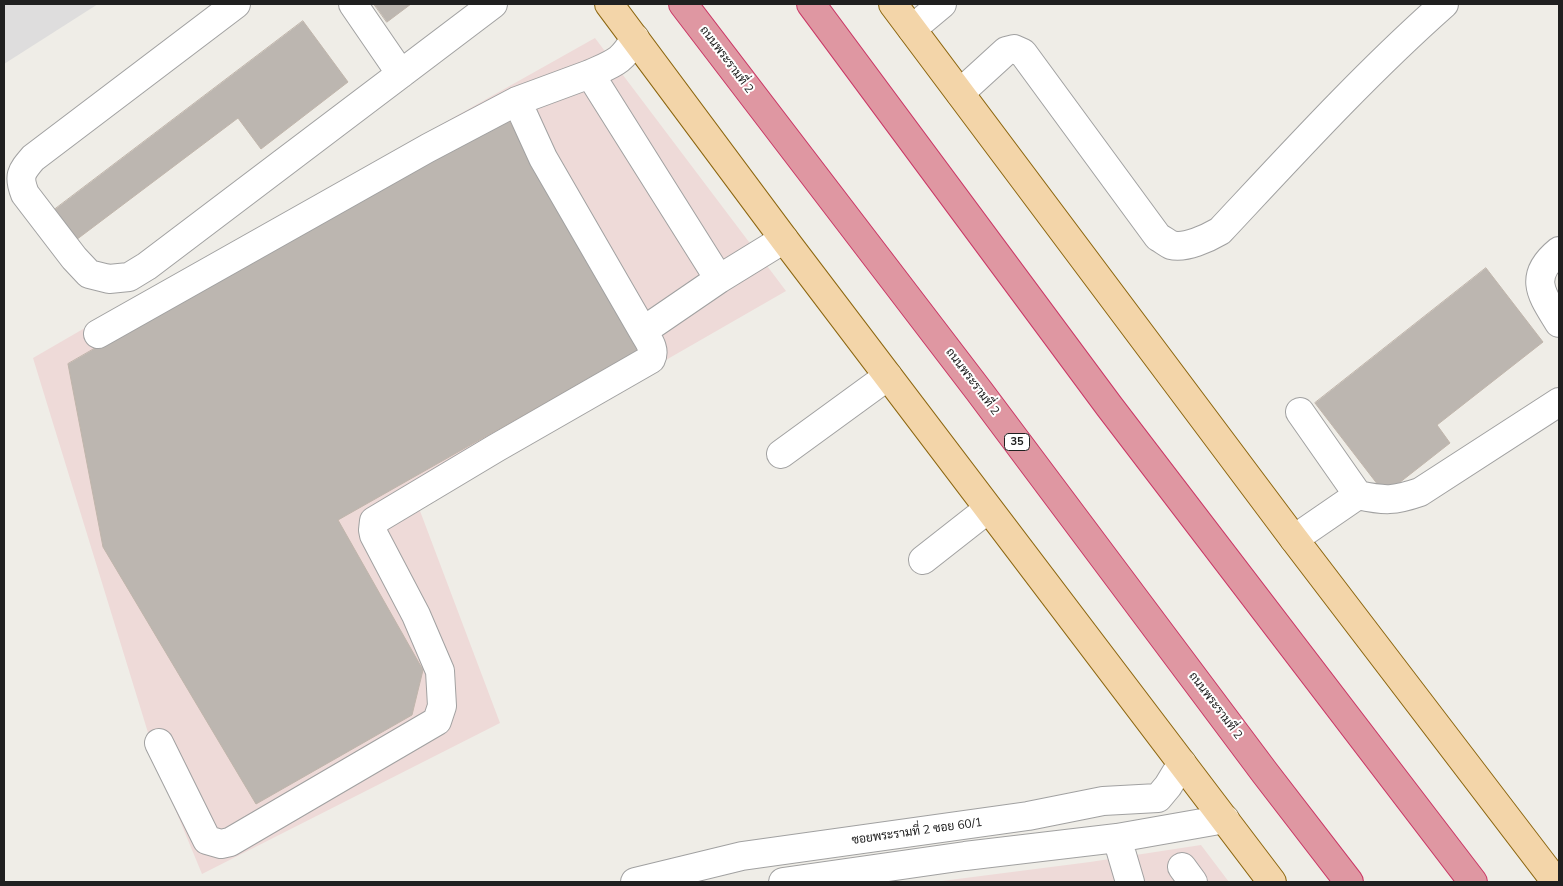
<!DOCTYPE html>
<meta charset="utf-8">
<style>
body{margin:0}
#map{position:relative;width:1563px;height:886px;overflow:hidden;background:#efede7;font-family:"Nunito Sans",sans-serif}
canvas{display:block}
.frame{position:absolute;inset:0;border:5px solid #202020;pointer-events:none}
</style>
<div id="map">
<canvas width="1563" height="886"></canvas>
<div class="frame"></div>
</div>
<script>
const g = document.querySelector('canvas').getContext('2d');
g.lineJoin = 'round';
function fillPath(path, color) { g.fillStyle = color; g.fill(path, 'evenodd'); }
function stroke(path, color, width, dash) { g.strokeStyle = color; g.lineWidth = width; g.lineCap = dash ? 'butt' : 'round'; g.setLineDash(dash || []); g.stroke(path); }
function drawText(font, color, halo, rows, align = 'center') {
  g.font = font + ' "Nunito Sans",Sarabun,sans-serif'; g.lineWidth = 4; g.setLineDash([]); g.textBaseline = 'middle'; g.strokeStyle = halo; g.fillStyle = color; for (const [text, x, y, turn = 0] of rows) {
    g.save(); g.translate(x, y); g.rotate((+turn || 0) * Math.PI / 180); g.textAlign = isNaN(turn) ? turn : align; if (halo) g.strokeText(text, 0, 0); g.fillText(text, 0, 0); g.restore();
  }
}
fillPath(new Path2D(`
 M4 4H98L4 64Z`), '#dedddd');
fillPath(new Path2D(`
 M595 38 786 291 417 503 500 723 202 874 161 775 33 358 280 215Z
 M1201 845 1229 882H934L1090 862Z`), '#eedad8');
const building = new Path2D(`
 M374 4H411L387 22Z
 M303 21 348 82 261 149 238 118 76 240 54 210Z
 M504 112 638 350 338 520 423 670 412 715 256 804 103 547 68 364Z
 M1486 268 1543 342 1437 425 1450 443 1385 494 1315 403Z`);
fillPath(building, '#bcb6b0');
stroke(building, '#c0b5ab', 1);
const minor = new Path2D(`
 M236 4 33 158C21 172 18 176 25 194L74 258 89 274 109 279 129 277 147 266 493 4
 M353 4 401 74
 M912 29 942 4
 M590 74C614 63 622 62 635 38
 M960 93 1006 51 1014 49 1023 53 1158 237C1162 239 1167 243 1171 245 1185 249 1208 238 1220 231 1293 153 1365 74 1444 4
 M517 101 543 158 643 331
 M1559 251C1527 277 1542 295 1559 323
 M98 334 428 148 517 101 590 74 719 279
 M1300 412 1358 495
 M781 454 888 376
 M1294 539 1358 495C1385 501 1394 501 1420 492L1559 402
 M923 560 988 509
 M159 743 207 840 221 844 230 842 437 721 442 706 440 671 416 615 374 535 373 530 374 521 496 448 651 359C656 349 648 340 643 331L719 279 784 239
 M1117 838 1130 882
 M1182 867 1193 882
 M635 882 742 856 1028 816 1103 801 1158 798 1168 786 1182 763
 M783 882 965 856 1117 838 1225 819`);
const major = new Path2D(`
 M609 4 784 239 1272 882
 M893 4 1294 539 1556 882`);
const highway = new Path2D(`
 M683 4 979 391 1265 773 1349 882
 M811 4 1109 406 1473 882`);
stroke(minor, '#a1a1a1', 30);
stroke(major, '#8c660f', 30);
stroke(highway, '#ca3866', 30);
stroke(minor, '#fff', 28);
stroke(major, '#f3d5a9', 28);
stroke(highway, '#df97a2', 28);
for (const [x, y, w] of [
 [1017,442,25]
]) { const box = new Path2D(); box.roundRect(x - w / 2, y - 8.5, w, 17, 4); g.fillStyle = '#fff'; g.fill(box); stroke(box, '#202020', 1); }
drawText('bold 11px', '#202020', null, [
 ["35",1017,442]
]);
drawText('12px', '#202020', '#fff', [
 ["ถนนพระรามที่ 2",726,60,53],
 ["ถนนพระรามที่ 2",972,382,53],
 ["ถนนพระรามที่ 2",1215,706,53],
 ["ซอยพระรามที่ 2 ซอย 60/1",917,832,-8]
]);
</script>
